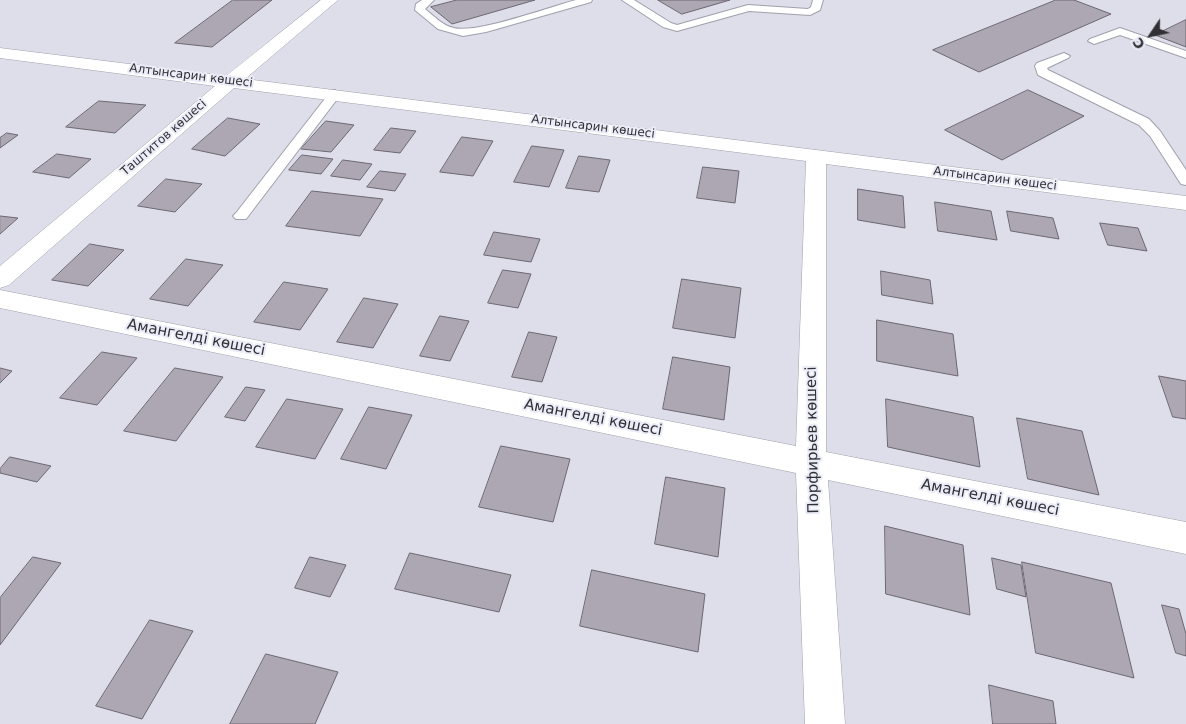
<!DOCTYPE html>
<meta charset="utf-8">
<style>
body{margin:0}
#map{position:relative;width:1186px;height:724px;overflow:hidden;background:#dddeea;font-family:"DejaVu Sans",sans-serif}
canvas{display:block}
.north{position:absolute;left:1126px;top:10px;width:50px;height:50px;-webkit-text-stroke:4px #eaecf7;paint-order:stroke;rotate:236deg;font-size:14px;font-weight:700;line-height:20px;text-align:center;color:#303034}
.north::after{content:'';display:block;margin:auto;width:18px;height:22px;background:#303034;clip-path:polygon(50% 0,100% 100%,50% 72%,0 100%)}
</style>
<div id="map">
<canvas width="1186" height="724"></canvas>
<div class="north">С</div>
</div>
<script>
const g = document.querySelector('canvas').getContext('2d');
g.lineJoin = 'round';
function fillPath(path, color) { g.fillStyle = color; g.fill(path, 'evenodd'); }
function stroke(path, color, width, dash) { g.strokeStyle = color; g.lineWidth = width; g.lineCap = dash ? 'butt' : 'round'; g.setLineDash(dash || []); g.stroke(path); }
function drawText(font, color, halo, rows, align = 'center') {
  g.font = font + ' "DejaVu Sans",sans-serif'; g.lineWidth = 4; g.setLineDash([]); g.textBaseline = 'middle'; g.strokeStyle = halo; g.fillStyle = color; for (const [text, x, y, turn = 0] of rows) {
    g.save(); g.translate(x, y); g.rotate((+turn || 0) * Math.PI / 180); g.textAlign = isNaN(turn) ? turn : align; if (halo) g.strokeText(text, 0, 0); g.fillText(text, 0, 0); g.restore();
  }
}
const building = new Path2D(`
 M233 0H272L212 47 175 43Z
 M457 0H535L452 24 431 7Z
 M658 0H730L682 14Z
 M1056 0H1074L1111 14 979 72 933 50Z
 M1186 20V47L1155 35Z
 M1028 90 1084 116 1002 160 945 130Z
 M99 101 146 105 115 133 66 127Z
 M228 118 260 124 225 156 192 149Z
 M326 121 354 125 331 152 301 149Z
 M391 128 416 131 400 153 374 150Z
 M7 133 18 135 0 148V138Z
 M462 137 493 141 473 176 440 172Z
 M532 146 564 150 549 187 514 182Z
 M57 154 91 159 69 178 33 172Z
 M302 155 333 159 321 174 289 170Z
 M579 156 610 160 599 192 566 188Z
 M343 160 372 164 360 180 331 176Z
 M703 167 739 171 735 203 697 198Z
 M380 171 406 174 395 191 367 187Z
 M166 179 202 184 175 212 138 206Z
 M858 189 903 196 905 228 858 220Z
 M312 191 383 199 360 236 286 226Z
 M935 202 991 211 997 240 938 231Z
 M1007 211 1053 218 1059 239 1011 231Z
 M0 216 18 218 0 234Z
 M1100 223 1138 228 1147 251 1108 245Z
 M494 232 540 239 531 262 484 255Z
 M90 244 124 250 88 286 52 280Z
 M186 259 223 265 188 306 150 299Z
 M503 270 531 274 518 308 488 303Z
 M881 271 930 280 933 304 882 295Z
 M682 279 741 288 735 338 673 328Z
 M284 282 328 289 300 330 254 322Z
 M364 298 398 304 373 348 337 342Z
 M440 316 469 321 450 361 420 356Z
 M877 320 953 334 958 376 877 361Z
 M529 332 557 337 542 382 512 377Z
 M102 352 137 358 97 405 60 398Z
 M673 357 730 367 724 420 663 409Z
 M0 368 12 371 0 383Z
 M175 368 223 377 176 441 124 431Z
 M1159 376 1186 381V419L1173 417Z
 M246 387 265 390 245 421 225 417Z
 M287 399 343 409 315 459 256 447Z
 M886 399 973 417 980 467 888 447Z
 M369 407 412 415 386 469 341 459Z
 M1017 418 1082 431 1099 495 1028 479Z
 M501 446 570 459 553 522 479 507Z
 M10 457 51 466 37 482 0 473V469Z
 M666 477 725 488 718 557 655 544Z
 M885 526 963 545 970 615 886 594Z
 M410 553 511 575 499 612 395 589Z
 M33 557 61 563 0 645V598Z
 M310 557 346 565 330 597 295 588Z
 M992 558 1021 565 1026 597 997 589Z
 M1022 562 1111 583 1134 678 1036 653Z
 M592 570 705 594 698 652 580 626Z
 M1162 605 1179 609 1186 634V656L1176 653Z
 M150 620 193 631 142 719 96 706Z
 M266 654 338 672 315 724H230Z
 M989 685 1053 701 1056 724H993Z`);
fillPath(building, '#aca7b2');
stroke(building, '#6c6771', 1);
const lane = new Path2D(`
 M422 0H434L425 9C434 16 443 26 454 28 476 34 550 7 576 0H592L591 2 486 32 463 36 438 29 415 10 416 4Z
 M622 0H634L671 23 677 25 748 5 808 9 811 7 813 0H823L820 10 810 15 749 11 677 31 663 27Z
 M1120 28 1186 51V58L1120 35 1094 44 1088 41 1090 39Z
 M1064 53 1070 56 1068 58 1047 68 1048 70 1149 119 1160 131 1186 170V185L1181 184 1150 136 1139 125 1038 75 1035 66 1037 63Z
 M335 90 341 94 246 219H236L233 216 236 213 331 91Z`);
const street = new Path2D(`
 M321 0H338L245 79 1186 196V210L826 164V452L1186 522V554L828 480 845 724H805L796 473 0 308V290L796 446 806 161 234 88 9 285 0 288V266L215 86 0 58V48L226 76Z`);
stroke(lane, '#9fa0ab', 2);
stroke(street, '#9fa0ab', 1);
fillPath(lane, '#fff');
fillPath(street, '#fff');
drawText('12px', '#303034', '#eaecf7', [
 ["Алтынсарин көшесі",191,76,7],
 ["Алтынсарин көшесі",593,127,7],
 ["Таштитов көшесі",164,138,-41],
 ["Алтынсарин көшесі",995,179,7]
]);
drawText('15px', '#303034', '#eaecf7', [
 ["Амангелді көшесі",196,338,11],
 ["Амангелді көшесі",593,418,11],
 ["Порфирьев көшесі",813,440,-91],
 ["Амангелді көшесі",990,498,11]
]);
</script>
